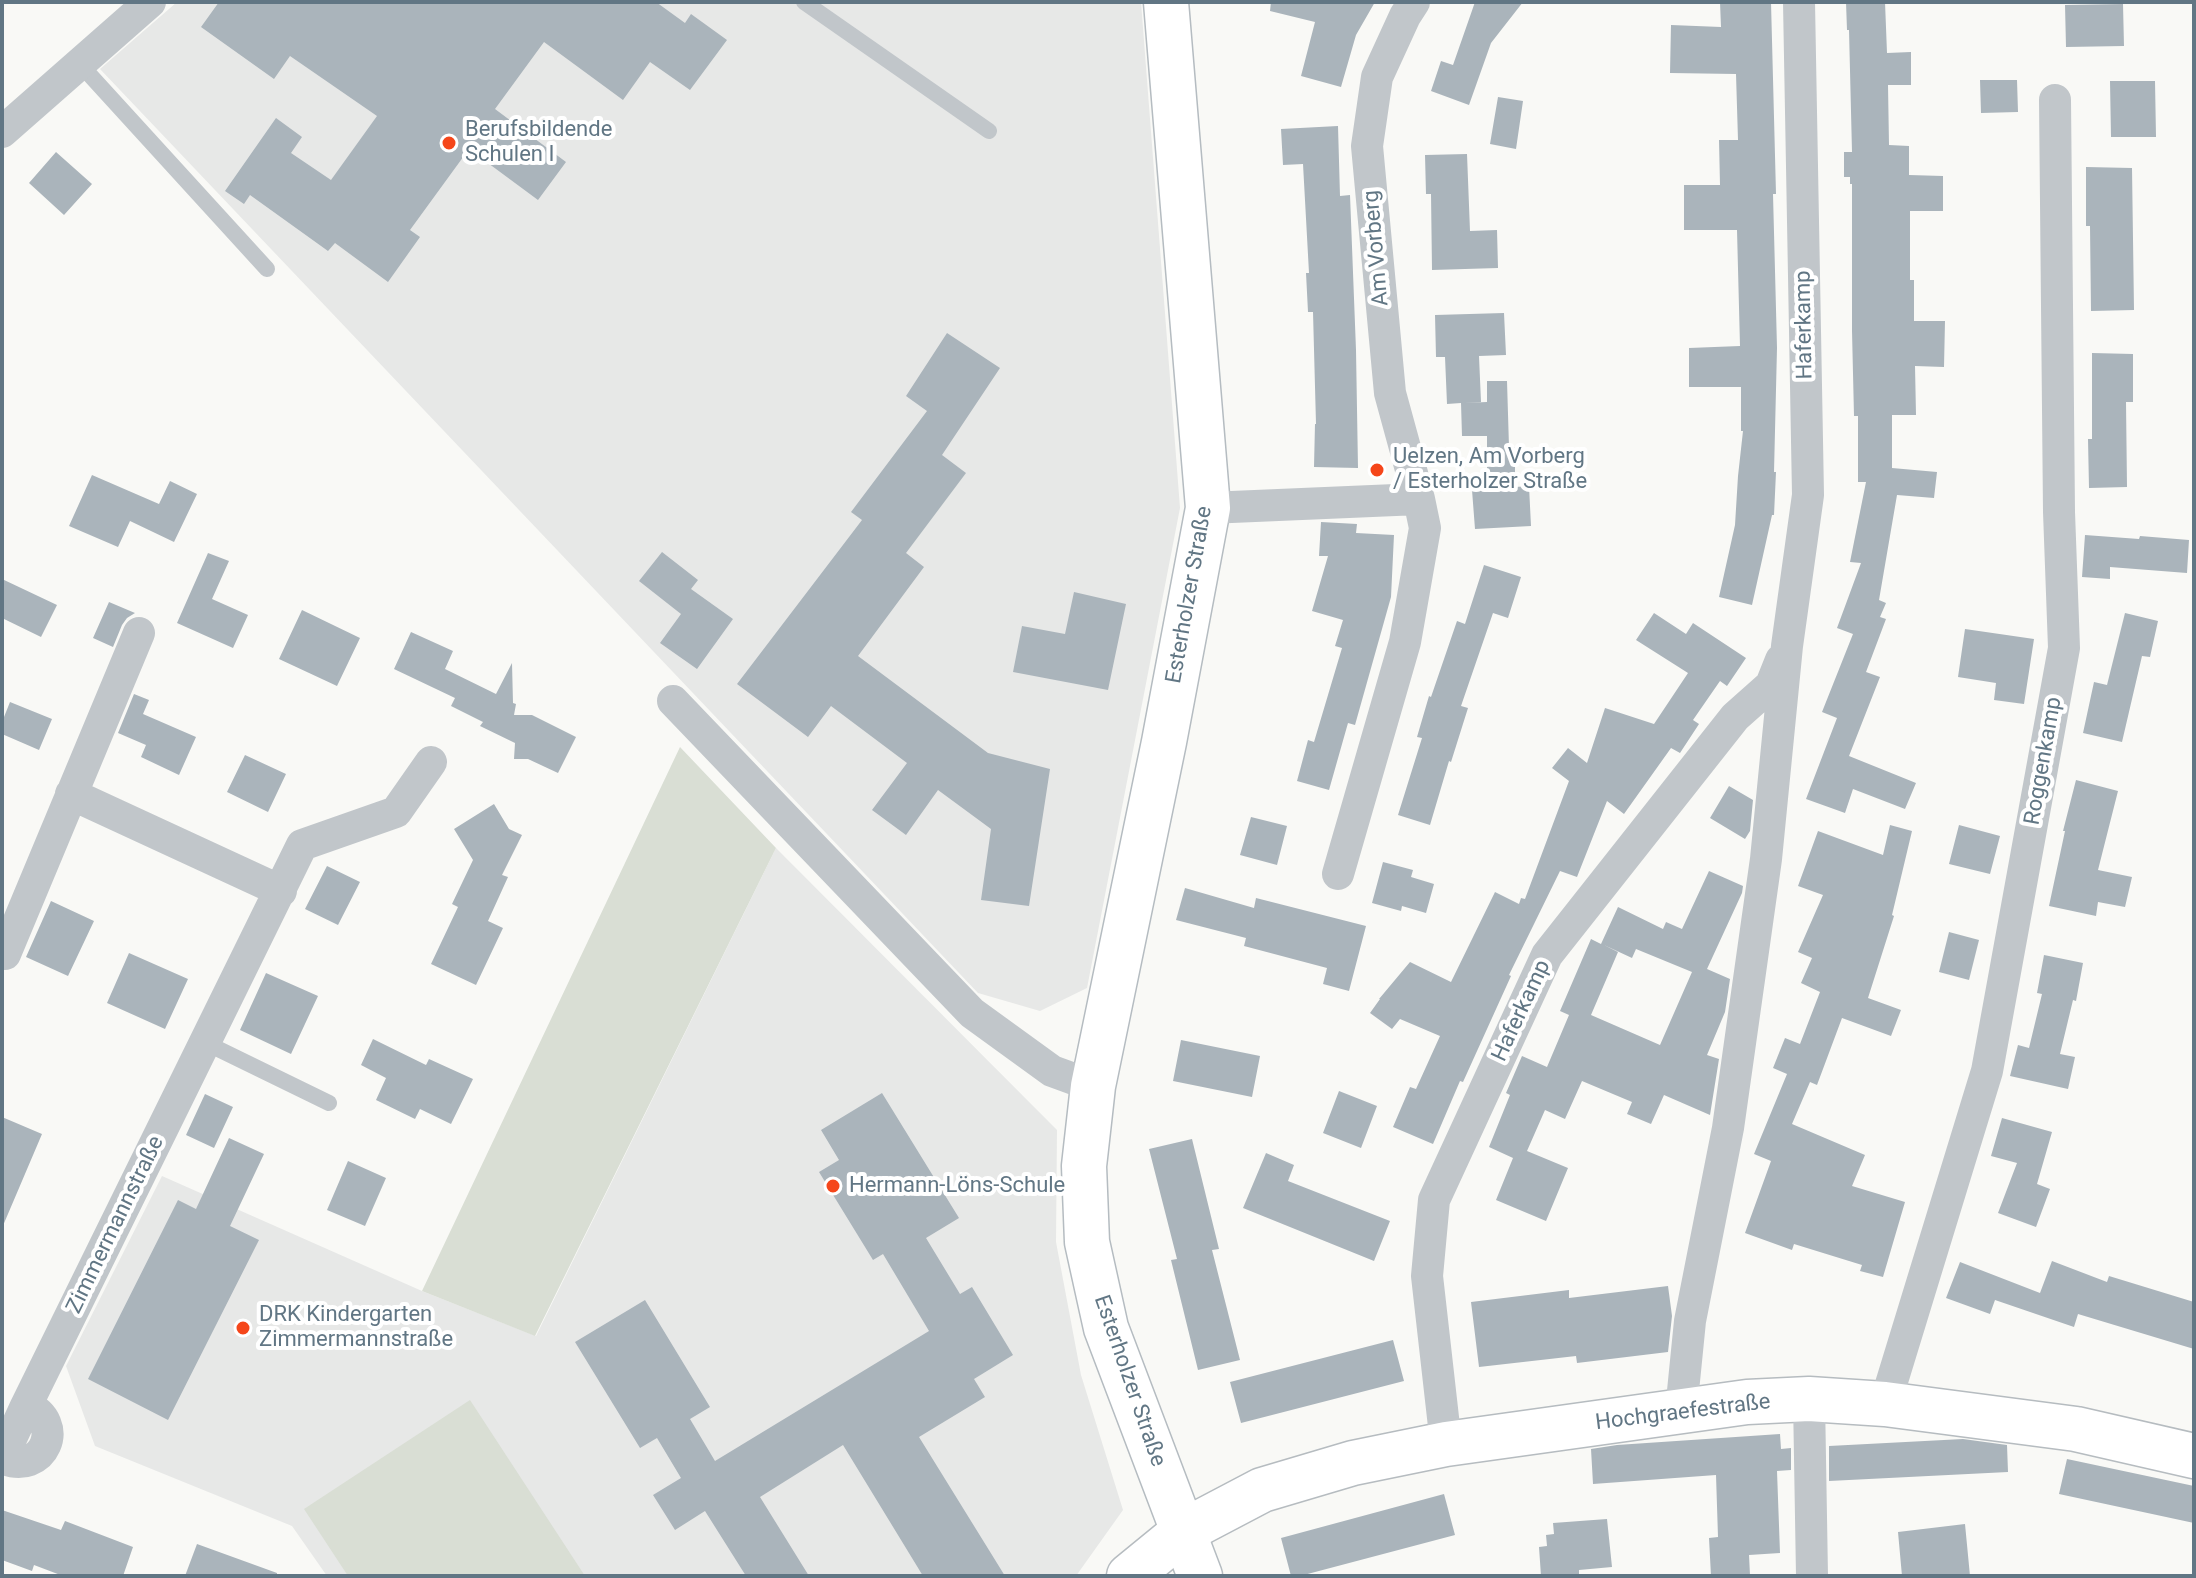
<!DOCTYPE html>
<meta charset="utf-8">
<style>
body{margin:0}
#map{position:relative;width:2196px;height:1578px;overflow:hidden;background:#f9f9f6;font-family:Roboto,sans-serif}
canvas{display:block}
.frame{position:absolute;inset:0;border:4px solid #617684;pointer-events:none}
</style>
<div id="map">
<canvas width="2196" height="1578"></canvas>
<div class="frame"></div>
</div>
<script>
const g = document.querySelector('canvas').getContext('2d');
g.lineJoin = 'round';
function fillPath(path, color) { g.fillStyle = color; g.fill(path, 'evenodd'); }
function stroke(path, color, width, dash) { g.strokeStyle = color; g.lineWidth = width; g.lineCap = dash ? 'butt' : 'round'; g.setLineDash(dash || []); g.stroke(path); }
function drawText(font, color, halo, rows, align = 'center') {
  g.font = font + ' Roboto,sans-serif'; g.lineWidth = 8; g.setLineDash([]); g.textBaseline = 'middle'; g.strokeStyle = halo; g.fillStyle = color; for (const [text, x, y, turn = 0] of rows) {
    g.save(); g.translate(x, y); g.rotate((+turn || 0) * Math.PI / 180); g.textAlign = isNaN(turn) ? turn : align; if (halo) g.strokeText(text, 0, 0); g.fillText(text, 0, 0); g.restore();
  }
}
fillPath(new Path2D(`
 M177 2H1141L1180 508 1087 988 1040 1011 978 993 100 69Z
 M776 848 1057 1130 1056 1242 1081 1375 1123 1510 1076 1576H327L292 1526 95 1446 66 1366 162 1176 422 1291 536 1336Z`), '#e7e8e7');
fillPath(new Path2D(`
 M680 747 776 848 535 1336 422 1291Z
 M470 1400 585 1576H348L304 1509Z`), '#d9ded4');
fillPath(new Path2D(`
 M219 2H656L685 23 691 14 727 40 690 90 650 62 623 100 544 42 495 109 566 162 538 200 469 149 410 230 420 237 388 282 335 243 328 251 250 195 244 204 225 191 276 118 302 137 291 153 331 180 377 116 290 56 274 79 201 27Z
 M1271 2H1375L1356 35 1341 87 1301 76 1315 22 1270 11Z
 M1475 2H1523L1491 43 1469 105 1431 91 1441 61 1453 65Z
 M1720 2H1771L1776 194H1773L1777 348 1774 472H1776L1774 515H1772L1752 605 1719 597 1735 525 1738 476 1743 431H1741V387H1689V348L1740 346 1737 230H1684V185H1720L1719 140H1738L1736 74 1670 73 1671 25 1721 27Z
 M1846 2H1885L1887 53 1911 52V85H1888L1889 145 1909 146V175L1943 176V211H1910V280H1914V321H1945L1944 367 1915 366 1916 415H1892V468L1937 472 1934 498 1897 495 1879 600 1886 603 1880 617 1886 619 1866 672 1880 677 1849 756 1916 783 1905 809 1853 789 1845 813 1806 799 1837 718 1822 712 1853 634 1837 628 1861 563 1850 562 1866 482H1858V416H1854L1852 331V184H1850V177H1844V152H1852L1849 30H1847Z
 M2123 4 2124 46 2066 47 2065 5Z
 M1980 80H2017L2018 112 1981 113Z
 M2110 81H2155L2156 137H2111Z
 M1498 97 1523 101 1516 149 1490 144Z
 M1338 126 1340 196 1350 195 1356 350 1358 468 1314 467 1315 424H1316L1313 312H1308L1306 273H1309L1303 164 1283 165 1281 129Z
 M56 152 92 184 64 215 29 183Z
 M1467 154 1470 231 1497 230 1498 268 1432 270 1431 194H1426L1425 155Z
 M2086 167 2132 168 2134 310 2091 311 2090 226H2086Z
 M1504 313 1506 355 1479 356 1481 402 1464 403 1487 402V381H1507L1509 447H1515V487L1529 486 1531 526 1475 529 1472 490 1487 489V436H1462L1461 403 1447 404 1445 357H1436L1435 315Z
 M947 333 1000 368 942 455 966 473 906 553 924 567 858 656 988 753 1050 769 1029 906 981 900 991 829 938 790 906 835 872 810 907 763 831 706 808 737 737 684 862 520 851 512 927 411 906 396Z
 M2092 353 2133 354V402H2126L2127 487 2089 488 2088 439H2092Z
 M92 475 159 504 170 481 197 494 174 542 130 521 118 547 69 526Z
 M1321 522 1357 524 1356 533 1394 535 1391 597 1355 725 1348 723 1329 790 1297 781 1308 740 1314 742 1342 648 1335 646 1343 620 1312 611 1328 556H1319Z
 M2085 535 2139 539 2140 536 2189 540 2187 573 2110 567V579L2082 577Z
 M662 552 698 580 691 589 733 619 697 669 660 643 681 614 639 581Z
 M208 553 229 561 212 599 248 615 233 648 177 623Z
 M1484 565 1521 577 1508 618 1493 613 1461 706 1468 708 1451 762 1449 761 1430 825 1398 815 1422 738 1417 737 1429 696 1431 697 1457 621 1465 624Z
 M2 579 57 605 41 637 2 618Z
 M1074 592 1126 604 1108 690 1013 672 1022 626 1065 634Z
 M109 602 135 613 127 618 122 625 113 647 93 638Z
 M302 610 360 638 337 686 279 659Z
 M1654 613 1686 634 1693 623 1746 658 1727 686 1720 681 1693 720 1699 724 1680 753 1671 748 1624 814 1607 801 1577 877 1560 871 1509 975 1511 976 1463 1082 1460 1081 1433 1144 1393 1127 1410 1087 1416 1089 1440 1036 1400 1019 1392 1029 1370 1013 1380 999H1379L1410 962 1451 982 1495 892 1519 904 1521 898 1525 899 1569 781 1552 768 1568 748 1587 763 1605 708 1654 724 1688 673 1636 640Z
 M2125 613 2158 621 2150 657 2142 656 2122 742 2083 733 2094 682 2107 685Z
 M1965 629 2034 639 2024 704 1994 700 1996 683 1958 677Z
 M411 632 453 651 445 669 496 694 512 663 513 703 516 704 514 715H532L576 737 558 773 528 759H514L515 743 480 726 483 722 451 706 455 698 394 669Z
 M134 694 149 700 143 714 196 737 179 775 141 757 146 745 118 733Z
 M10 702 52 719 39 750 2 734V722Z
 M245 755 286 774 268 812 227 792Z
 M2076 780 2118 791 2098 870 2132 877 2125 907 2098 902 2096 916 2049 906 2065 831H2063Z
 M1729 786 1753 800 1750 831 1745 839 1710 818Z
 M494 804 509 829 522 835 502 875 508 877 488 921 503 928 476 985 431 964 458 907 452 904 473 860 454 829Z
 M1251 817 1287 826 1277 865 1240 855Z
 M1890 825 1912 831 1892 915 1894 916 1868 998 1901 1010 1891 1036 1842 1018 1817 1085 1810 1082 1792 1124 1865 1155 1852 1186 1905 1202 1883 1277 1860 1271 1862 1265 1794 1244 1792 1250 1745 1233 1771 1161 1754 1154 1787 1074 1773 1068 1785 1038 1800 1044 1820 992 1801 983 1812 958 1798 952 1823 895 1798 886 1818 831 1883 855Z
 M1959 825 2000 836 1990 874 1949 864Z
 M1383 862 1413 870 1411 877 1434 884 1426 913 1402 906 1401 911 1372 903Z
 M327 866 360 882 338 925 305 909Z
 M1709 871 1743 886 1742 893 1707 969 1730 979 1725 1012 1707 1055 1719 1059 1710 1115 1664 1095 1651 1124 1627 1114 1632 1102 1582 1081 1565 1119 1545 1110 1527 1151 1568 1168 1546 1221 1496 1200 1513 1158 1489 1147 1510 1095 1506 1093 1522 1056 1547 1067 1569 1015 1560 1011 1591 939 1601 944 1618 907 1663 929 1666 922 1682 929ZM1604 945 1632 958 1636 949 1692 972 1660 1045 1591 1015 1618 952Z
 M1185 888 1254 908 1256 898 1366 926 1349 991 1323 984 1327 968 1244 946 1246 938 1176 920Z
 M51 901 94 921 68 976 26 957Z
 M1949 932 1979 940 1969 980 1939 972Z
 M129 953 188 979 165 1029 107 1003Z
 M2044 955 2083 963 2076 1001 2073 1000 2060 1054 2075 1057 2068 1089 2010 1076 2018 1045 2029 1048 2042 994 2037 993Z
 M266 973 318 996 291 1054 240 1030Z
 M373 1039 426 1065 429 1059 473 1079 451 1124 420 1109 415 1119 376 1100 386 1078 361 1065Z
 M1181 1040 1260 1056 1252 1097 1173 1081Z
 M1339 1091 1377 1106 1361 1148 1323 1133Z
 M882 1093 959 1218 926 1238 960 1294 972 1287 1013 1355 974 1379 985 1397 919 1437 1005 1576H923L843 1445 760 1497 809 1576H746L705 1511 675 1530 653 1495 681 1478 657 1438 640 1448 575 1342 645 1300 710 1407 690 1419 715 1461 929 1331 883 1254 873 1260 819 1172 839 1160 821 1130Z
 M205 1094 233 1107 214 1148 186 1135Z
 M2 1117 42 1134 2 1228Z
 M2002 1118 2052 1132 2037 1184 2050 1189 2036 1227 1998 1213 2017 1163 1991 1156Z
 M229 1138 264 1154 230 1226 259 1240 168 1420 88 1379 178 1200 196 1209Z
 M1192 1139 1219 1249 1212 1250 1240 1360 1198 1370 1171 1260 1177 1259 1149 1149Z
 M1266 1153 1294 1165 1288 1181 1390 1221 1374 1261 1243 1208Z
 M348 1161 386 1178 365 1226 327 1210Z
 M2052 1261 2107 1282 2109 1276 2194 1302V1349L2078 1314 2074 1327 1995 1300 1990 1314 1946 1298 1960 1262 2040 1293Z
 M1668 1286 1672 1316 1668 1352 1577 1363 1576 1356 1479 1367 1471 1302 1569 1290V1298Z
 M1393 1340 1404 1381 1241 1423 1230 1382Z
 M1780 1434 1781 1449 1791 1448V1470L1777 1471 1780 1553 1749 1555 1750 1575 1711 1576 1709 1538 1718 1537 1716 1475 1593 1484 1591 1449 1617 1445Z
 M1963 1439 2007 1445 2008 1472 1829 1481V1446Z
 M2067 1459 2194 1486V1523L2059 1494Z
 M1444 1494 1455 1535 1300 1576H1291L1281 1538Z
 M2 1510 61 1530 65 1521 133 1547 123 1576H63L34 1565 32 1571 2 1560Z
 M1607 1519 1612 1567 1579 1570V1576H1541L1539 1547 1547 1546 1546 1535 1554 1534 1553 1523Z
 M1965 1524 1970 1576H1902L1898 1532Z
 M197 1544 277 1573V1576H185Z`), '#aab4bb');
const secondary = new Path2D(`
 M1166 2 1208 508 1164 742 1093 1086 1084 1166 1087 1242 1106 1328 1200 1576`);
const primary = new Path2D(`
 M1129 1576 1184 1531 1262 1490 1353 1463 1446 1444 1747 1402 1809 1399 1885 1404 2076 1429 2194 1456`);
stroke(secondary, '#b5bcc1', 47);
stroke(primary, '#b6bcc0', 47);
stroke(new Path2D(`
 M804 2 989 131
 M79 63 267 269
 M206 1043 329 1103`), '#c1c6ca', 16);
stroke(new Path2D(`
 M2 132 150 2
 M1208 508 1419 499
 M673 701 972 1013 1052 1071 1093 1086
 M71 794 281 891
 M1338 874 1405 642 1425 528 1419 499 1390 393 1367 146 1377 77 1405 16 1414 2
 M5 954 139 633
 M1809 1399 1812 1576
 M1885 1404 1987 1071 2064 648 2059 512 2055 100
 M26 1406C67 1422 44 1477 2 1458L26 1406 302 845 396 812 431 762
 M1681 1411 1690 1321 1728 1128 1766 859 1787 646 1808 495 1799 2
 M1446 1444 1427 1276 1434 1200 1547 955 1735 717 1771 685 1781 660`), '#c1c6ca', 32);
stroke(secondary, '#fff', 44);
stroke(primary, '#fff', 44);
for (const [x, y, r, color] of [
 [449,143,8,"#f5461a"],
 [1377,470,8,"#f5461a"],
 [833,1186,8,"#f5461a"],
 [243,1328,8,"#f5461a"]
]) { const dot = new Path2D(); dot.arc(x, y, r, 0, 2 * Math.PI); g.fillStyle = color; g.fill(dot); stroke(dot, '#fff', 3); }
drawText('22px', '#617684', '#fff', [
 ["Berufsbildende",465,130],
 ["Schulen I",465,155],
 ["Uelzen, Am Vorberg",1393,457],
 ["/ Esterholzer Straße",1393,482],
 ["Hermann-Löns-Schule",849,1186],
 ["DRK Kindergarten",259,1315],
 ["Zimmermannstraße",259,1340]
], 'left');
drawText('22px', '#617684', '#fff', [
 ["Am Vorberg",1377,248,-95],
 ["Haferkamp",1805,325,-91],
 ["Esterholzer Straße",1190,595,-80],
 ["Roggenkamp",2044,761,-80],
 ["Haferkamp",1522,1011,-65],
 ["Zimmermannstraße",116,1225,-64],
 ["Esterholzer Straße",1129,1381,71],
 ["Hochgraefestraße",1683,1413,-7]
]);
</script>
